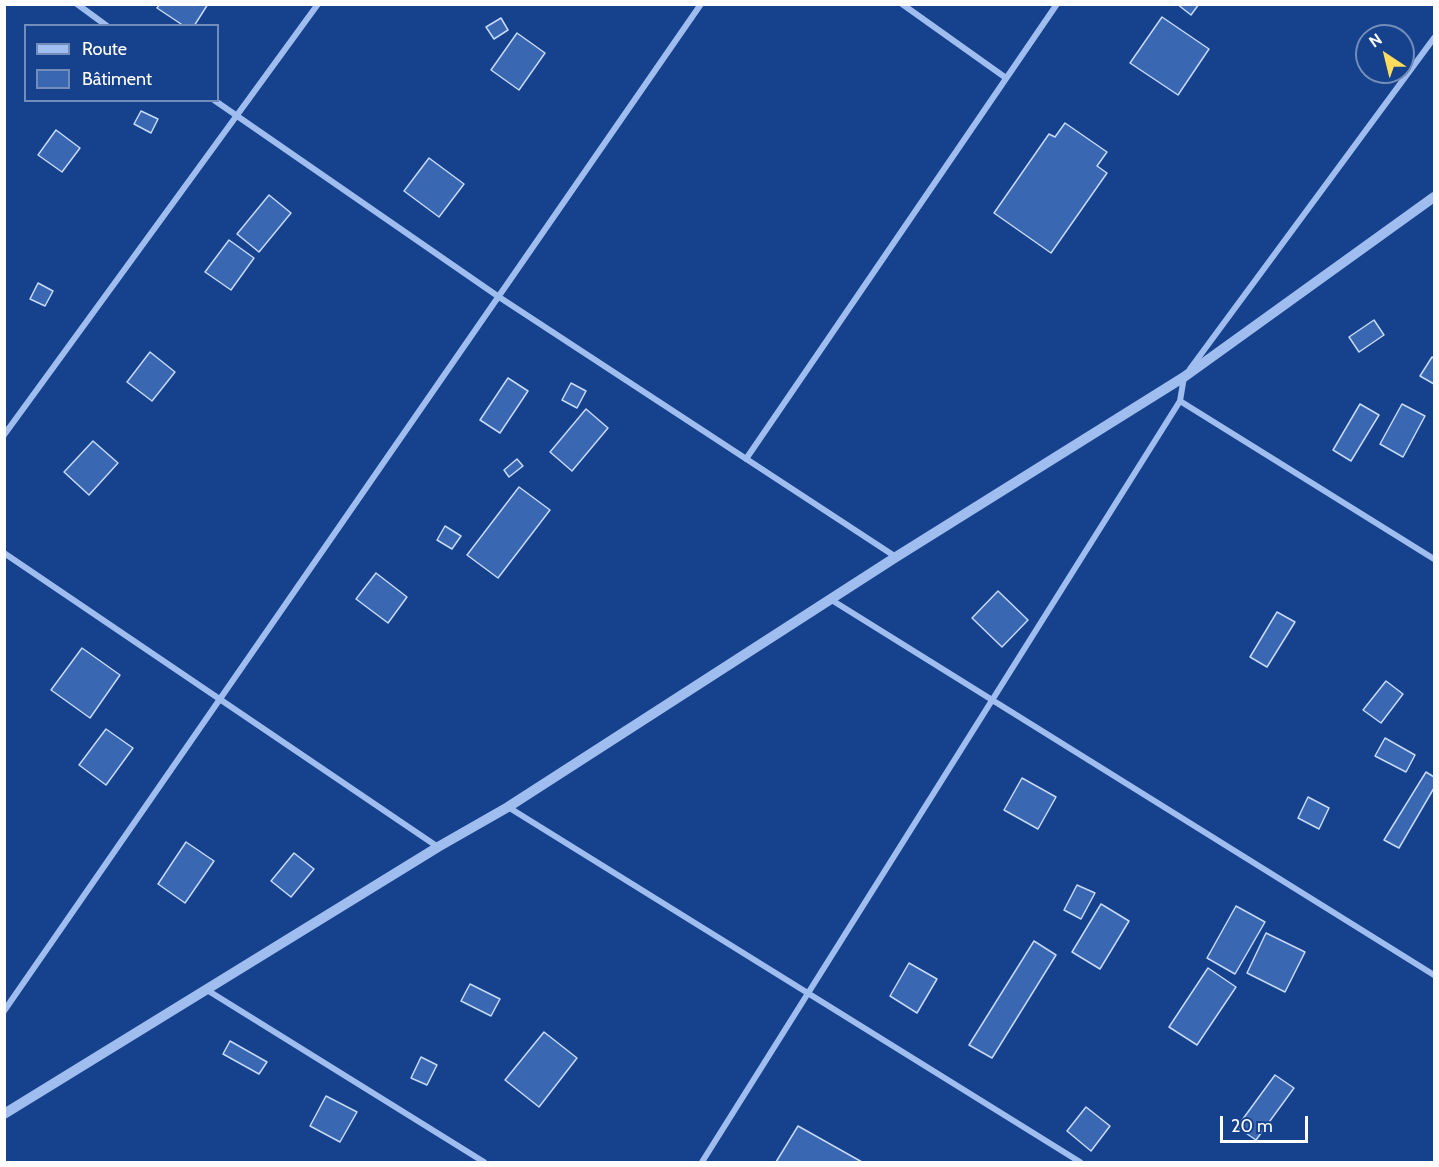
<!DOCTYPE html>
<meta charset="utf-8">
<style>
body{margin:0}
#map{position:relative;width:1439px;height:1167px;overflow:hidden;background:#16418c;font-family:Cabin,sans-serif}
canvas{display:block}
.frame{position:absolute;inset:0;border:6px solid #fff;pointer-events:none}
.legend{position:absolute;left:24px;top:24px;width:195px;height:78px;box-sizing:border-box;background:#16418c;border:2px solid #738dba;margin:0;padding:8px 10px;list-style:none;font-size:18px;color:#fff}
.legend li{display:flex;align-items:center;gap:12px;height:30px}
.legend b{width:30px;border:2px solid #738dba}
.north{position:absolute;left:1355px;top:24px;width:60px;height:60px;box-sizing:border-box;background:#16418c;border:2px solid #738dba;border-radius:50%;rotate:325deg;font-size:16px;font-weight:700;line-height:24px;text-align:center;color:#fff}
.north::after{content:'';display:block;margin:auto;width:21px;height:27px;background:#ffdc5d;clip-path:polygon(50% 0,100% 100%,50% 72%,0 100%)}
.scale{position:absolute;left:1220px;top:1116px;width:88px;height:27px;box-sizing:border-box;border:3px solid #fff;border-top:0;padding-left:8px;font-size:18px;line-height:21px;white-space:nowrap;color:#fff;-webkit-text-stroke:4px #16418c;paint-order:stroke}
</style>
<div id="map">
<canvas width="1439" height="1167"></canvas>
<div class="frame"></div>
<ul class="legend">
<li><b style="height:8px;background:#9fbeef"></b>Route</li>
<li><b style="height:16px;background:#3a67b2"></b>Bâtiment</li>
</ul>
<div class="north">N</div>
<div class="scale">20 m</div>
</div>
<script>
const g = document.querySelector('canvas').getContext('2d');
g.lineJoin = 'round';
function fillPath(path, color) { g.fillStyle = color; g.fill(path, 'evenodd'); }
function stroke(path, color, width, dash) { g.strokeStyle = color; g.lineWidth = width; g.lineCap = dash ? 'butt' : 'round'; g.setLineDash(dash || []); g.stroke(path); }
const building = new Path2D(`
 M160 4H208L194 26H184L157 8Z
 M1177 4H1199L1191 15Z
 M1162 17 1209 49 1178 95 1130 63Z
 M501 18 508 30 494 39 486 27Z
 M517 33 545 53 519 90 491 70Z
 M141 111 158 119 151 133 134 124Z
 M1065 123 1107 152 1097 166 1107 173 1051 253 994 213 1049 134 1055 137Z
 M56 130 80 148 62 172 38 155Z
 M429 158 464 184 439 217 404 191Z
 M269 195 291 213 259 252 237 234Z
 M229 240 254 258 231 290 205 272Z
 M38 283 53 291 45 306 30 299Z
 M1374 320 1384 335 1359 352 1349 337Z
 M150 352 175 372 152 401 127 382Z
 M1432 357 1434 358V384L1420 376Z
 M508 378 528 391 500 433 480 420Z
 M571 383 586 391 577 408 562 400Z
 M1360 404 1379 415 1351 461 1333 450Z
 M1402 404 1425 416 1403 457 1380 444Z
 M586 409 608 428 572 471 550 452Z
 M93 441 118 463 89 495 64 472Z
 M517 459 523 466 509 477 504 470Z
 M519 487 550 510 498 578 467 555Z
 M445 526 461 536 452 549 437 540Z
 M376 573 407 597 388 623 356 599Z
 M998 591 1028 620 1002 647 972 618Z
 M1277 612 1295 622 1267 667 1250 657Z
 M82 648 120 675 90 718 51 690Z
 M1386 681 1403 694 1381 723 1363 710Z
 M106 729 133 748 106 785 79 765Z
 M1385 738 1415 755 1406 772 1375 756Z
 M1426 772 1434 777V788L1399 848 1384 840Z
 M1022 778 1056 797 1038 829 1004 810Z
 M1308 797 1329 808 1319 829 1298 818Z
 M186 842 214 861 185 903 158 884Z
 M294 853 314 869 291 897 271 881Z
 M1077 885 1095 893 1081 919 1064 910Z
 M1101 904 1129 921 1100 969 1072 952Z
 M1236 906 1265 922 1235 974 1207 958Z
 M1266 933 1305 952 1285 992 1247 973Z
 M1034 941 1056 955 992 1058 969 1045Z
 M909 963 937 979 917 1013 890 996Z
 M1208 968 1236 987 1197 1045 1169 1027Z
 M470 984 500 999 491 1016 461 1001Z
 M544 1032 577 1058 539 1107 505 1080Z
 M230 1041 267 1062 259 1074 223 1054Z
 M421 1057 437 1065 427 1085 411 1078Z
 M1275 1075 1294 1088 1256 1140 1237 1127Z
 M326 1096 357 1112 340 1142 310 1126Z
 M1086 1107 1110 1126 1091 1151 1067 1131Z
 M798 1126 862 1162H776Z`);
fillPath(building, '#3a67b2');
stroke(building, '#c5dafb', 1.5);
stroke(new Path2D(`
 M77 4 107 26
 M902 4 1006 78
 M214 100 499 297 896 557
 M1190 369 1434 38
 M1180 401 1434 559
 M4 435 318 4
 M746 459 1057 4
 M4 553 438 847
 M830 599 1434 975
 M508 807 1080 1162
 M207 990 484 1162
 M4 1011 701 4
 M702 1162 1180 401 1184 377`), '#9fbeef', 6);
stroke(new Path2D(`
 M4 1114 438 847 508 807 896 557 1184 377 1434 197`), '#9fbeef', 10);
</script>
